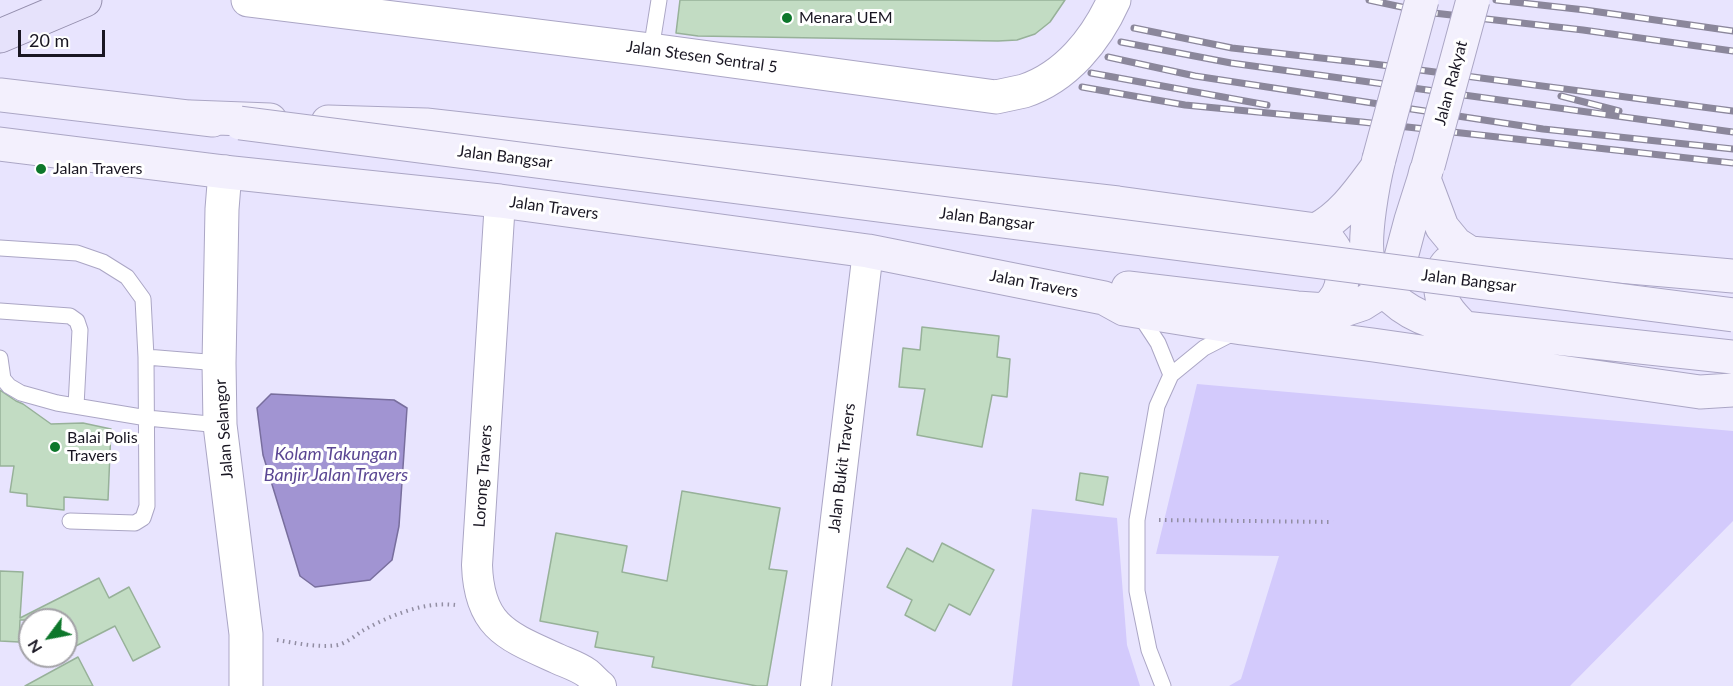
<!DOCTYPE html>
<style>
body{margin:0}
#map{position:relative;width:1733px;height:686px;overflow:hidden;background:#e8e4fe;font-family:Lato,sans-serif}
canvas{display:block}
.north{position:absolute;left:18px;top:608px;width:60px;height:60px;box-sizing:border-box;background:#fff;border:2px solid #a3a2a7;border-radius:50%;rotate:238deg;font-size:16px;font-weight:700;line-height:24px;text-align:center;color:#191622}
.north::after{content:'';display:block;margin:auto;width:21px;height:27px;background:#0d772b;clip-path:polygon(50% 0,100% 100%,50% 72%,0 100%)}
.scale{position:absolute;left:18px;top:30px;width:87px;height:27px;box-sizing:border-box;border:3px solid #191622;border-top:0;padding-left:8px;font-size:18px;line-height:21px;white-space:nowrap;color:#191622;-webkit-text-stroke:4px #fff;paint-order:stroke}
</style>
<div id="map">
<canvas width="1733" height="686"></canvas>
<div class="north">N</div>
<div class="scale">20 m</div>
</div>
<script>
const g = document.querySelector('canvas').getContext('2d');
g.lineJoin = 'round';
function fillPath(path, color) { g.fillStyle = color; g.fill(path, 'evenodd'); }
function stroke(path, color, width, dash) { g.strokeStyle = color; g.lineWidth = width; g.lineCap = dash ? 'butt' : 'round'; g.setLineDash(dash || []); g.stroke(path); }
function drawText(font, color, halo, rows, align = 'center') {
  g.font = font + ' Lato,sans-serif'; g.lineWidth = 6; g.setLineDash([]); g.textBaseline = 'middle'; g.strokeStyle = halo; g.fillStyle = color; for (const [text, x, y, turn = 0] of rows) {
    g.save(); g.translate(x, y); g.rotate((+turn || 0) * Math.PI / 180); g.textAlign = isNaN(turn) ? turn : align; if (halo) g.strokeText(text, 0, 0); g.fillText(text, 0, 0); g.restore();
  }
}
fillPath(new Path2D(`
 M1197 384 1733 431V521L1570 686H1229L1241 679 1279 556 1156 554Z
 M1032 509 1117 518 1127 645 1140 686H1012Z`), '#d3cafc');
const water = new Path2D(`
 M271 394 394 400 407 408 399 526 392 560 370 580 315 587 300 576 263 455 257 408Z`);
fillPath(water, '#a194d2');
stroke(water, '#786e9d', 1.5);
const building = new Path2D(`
 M680 0H1065L1050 22 1035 34 1017 40 998 41 698 36 676 33Z
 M922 327 999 336 997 357 1010 359 1007 397 992 395 982 447 917 435 925 389 899 387 903 348 920 350Z
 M0 390 16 401 23 404 51 424 83 423 111 429 108 500 64 497V510L27 506V494L10 492 14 466H0Z
 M1080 473 1108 477 1103 505 1076 500Z
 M682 491 780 508 769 569 787 571 767 686H757L652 667 654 657 595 647 598 632 540 621 556 533 627 546 622 572 667 581Z
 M942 543 994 570 970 615 949 604 935 631 905 615 912 600 887 587 907 548 933 562Z
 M0 571 23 572 20 618 99 578 109 598 129 587 160 647 133 661 115 626 66 651V620H20L19 642 0 641Z
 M78 657 93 686H25Z`);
fillPath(building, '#c2dcc3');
stroke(building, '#97b199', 1.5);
const service = new Path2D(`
 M651 50 659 0
 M0 248 77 253 103 262 127 277 143 299 146 357 219 363
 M0 311 70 316 77 321 80 330 76 406
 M1139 314 1158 343 1171 375
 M0 358 3 379 9 386 21 393 57 403 147 418 220 425
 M70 521 135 523 143 518 147 506 146 357
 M1163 686 1149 650 1137 591V520L1157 406 1171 375 1204 348 1237 331`);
const minor = new Path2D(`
 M500 201 477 565C479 627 507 636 558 659 567 663 579 667 587 673 592 677 596 682 601 686
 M816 686 868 251`);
const tertiary = new Path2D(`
 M248 0 651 50 996 97C1005 95 1015 93 1024 91 1066 77 1096 40 1114 0
 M225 172 222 209 219 363 220 425 246 634V686`);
const secondary = new Path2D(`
 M0 95 213 120
 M191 117 270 120
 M328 122 426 125 1118 203 1316 230C1344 248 1354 289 1324 310
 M0 144 225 172 500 201 868 251 1104 298 1124 309 1242 328 1373 345 1700 392 1733 390
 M1379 159C1373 183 1363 237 1368 260 1375 289 1404 312 1432 321 1443 324 1454 326 1464 328L1733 357
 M1426 171 1424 179 1442 227 1456 244 1470 253
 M1316 230C1342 216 1358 193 1375 170
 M1128 288 1297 308 1341 311 1362 304 1384 290 1392 281 1399 265 1411 220 1424 179
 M1464 328C1448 312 1439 303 1441 280 1442 273 1443 268 1448 263 1454 258 1463 255 1470 253L1733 276`);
const primary = new Path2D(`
 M0 36 85 0`);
stroke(service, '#aba6c5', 17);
stroke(minor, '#aba6c5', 32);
stroke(tertiary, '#aba6c5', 35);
stroke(secondary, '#aba6c5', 35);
stroke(primary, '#948ead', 35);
stroke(new Path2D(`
 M1159 520 1333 522
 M277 640C297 643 317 648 338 645 346 643 355 636 362 631 389 616 424 601 455 605`), '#928ea3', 4, [1.5, 4.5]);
stroke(service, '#fff', 15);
stroke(minor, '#fff', 30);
stroke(tertiary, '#fff', 33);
stroke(secondary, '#f3f0fd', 33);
stroke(primary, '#e6e2fb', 33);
const rail = new Path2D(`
 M1369 0 1425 12 1583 30 1733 51
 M1496 0 1585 10 1733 31
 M1134 28 1232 48 1374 64 1733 111
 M1121 42 1231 63 1733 132
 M1108 57 1195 76 1543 129 1733 149
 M1091 73 1267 105
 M1082 87 1185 105 1362 122 1733 163
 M1561 96 1619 111`);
stroke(rail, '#8b879b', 7);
stroke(rail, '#fff', 4.5, [14]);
const secondaryBridge = new Path2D(`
 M240 123 1733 315
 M1379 159 1422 0
 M1428 166 1473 0`);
stroke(secondaryBridge, '#aba6c5', 35, []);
stroke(secondaryBridge, '#f3f0fd', 33);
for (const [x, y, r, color] of [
 [787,18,6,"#0d772b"],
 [41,169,6,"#0d772b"],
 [55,447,6,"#0d772b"]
]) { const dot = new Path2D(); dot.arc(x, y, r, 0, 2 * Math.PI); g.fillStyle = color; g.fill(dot); stroke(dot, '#fff', 2); }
drawText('16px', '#191622', '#fff', [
 ["Menara UEM",799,18],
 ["Jalan Travers",53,169],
 ["Balai Polis",67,438],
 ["Travers",67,456]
], 'left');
drawText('16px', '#191622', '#fff', [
 ["Jalan Stesen Sentral 5",702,57,8],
 ["Jalan Rakyat",1451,83,-75],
 ["Jalan Bangsar",505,157,7],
 ["Jalan Travers",554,208,8],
 ["Jalan Bangsar",987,219,7],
 ["Jalan Bangsar",1469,281,7],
 ["Jalan Travers",1034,284,11],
 ["Jalan Selangor",224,429,-94],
 ["Jalan Bukit Travers",842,468,-83],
 ["Lorong Travers",483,476,-86]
]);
drawText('italic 18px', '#5b4793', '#fff', [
 ["Kolam Takungan",336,454],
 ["Banjir Jalan Travers",336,475]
]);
</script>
